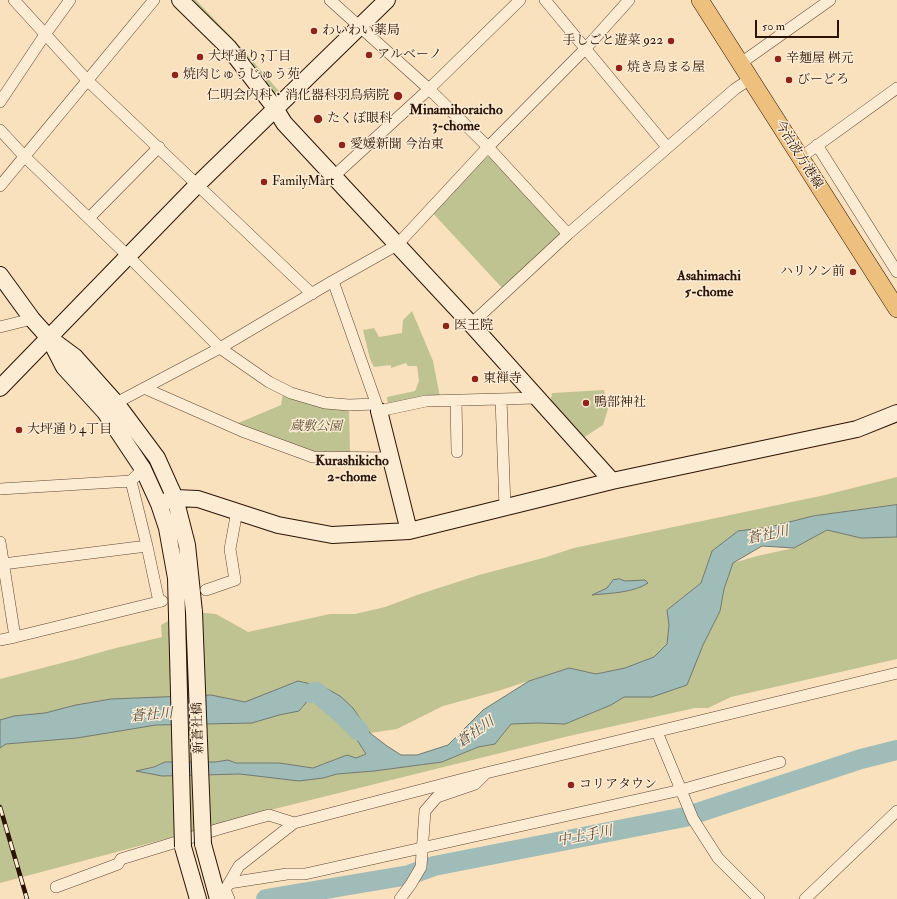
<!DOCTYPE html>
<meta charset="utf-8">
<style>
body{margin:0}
#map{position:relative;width:897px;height:899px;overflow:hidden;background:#fae1bd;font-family:"IM FELL Double Pica",serif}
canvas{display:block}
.scale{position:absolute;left:755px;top:20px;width:84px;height:18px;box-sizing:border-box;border:2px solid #2b1306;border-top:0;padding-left:5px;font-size:12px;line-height:14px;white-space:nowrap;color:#2b1306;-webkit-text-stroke:3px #fcecd4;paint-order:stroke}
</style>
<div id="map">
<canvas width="897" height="899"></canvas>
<div class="scale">50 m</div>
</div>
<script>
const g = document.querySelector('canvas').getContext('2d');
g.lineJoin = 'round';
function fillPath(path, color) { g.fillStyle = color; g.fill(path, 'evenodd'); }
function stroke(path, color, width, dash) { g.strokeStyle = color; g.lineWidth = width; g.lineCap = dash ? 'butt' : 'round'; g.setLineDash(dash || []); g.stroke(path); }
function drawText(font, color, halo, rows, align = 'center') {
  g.font = font + ' "IM FELL Double Pica","Noto Serif JP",serif'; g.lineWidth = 3; g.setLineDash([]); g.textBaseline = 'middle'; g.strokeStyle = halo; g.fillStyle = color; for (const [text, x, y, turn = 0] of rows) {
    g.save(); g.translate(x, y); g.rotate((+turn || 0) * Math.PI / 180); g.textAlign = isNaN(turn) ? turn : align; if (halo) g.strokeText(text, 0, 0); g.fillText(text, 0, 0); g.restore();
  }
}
fillPath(new Path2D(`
 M186 0H196L236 42 279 91 271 96Z
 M487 157H493L564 234 504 290 430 210Z
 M412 311 433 361 440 397 388 406 387 397 415 391 419 381 417 366H408L406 363 391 368V365L374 367 370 359 363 330 374 328 379 337 402 333 403 320Z
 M604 390 608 409 603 425 583 438 550 404 552 393Z
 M283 393 349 407 350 453 313 452 236 424 281 405Z
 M897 477V505L813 516 770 527 738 531 712 551 701 583 667 610 669 625 667 644 654 657 625 668 596 674 568 668 498 691 443 706 397 729 370 733 353 708 324 687 245 707 197 697 111 699 76 705 45 713 14 716 0 720V679L77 659 112 649 162 637 161 625 177 616 194 612 216 614 248 632 330 614H355L385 607 420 594 479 575 543 558 574 548 825 495Z
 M827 530 861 538 897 537V659L731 697 708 708H695L569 736 242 817 203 829 0 883V748L6 744 77 738 152 725 220 723 279 715 299 711 310 698 341 713 366 754 356 758 347 755 313 768 279 763H236L228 760 215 762H165L154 767 137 771 162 776 240 774 275 777 323 778 337 774 374 771 442 762 478 747 495 744 511 724 538 723 565 724 611 705 624 697H652L703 645 720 611 724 589 733 563 757 556 794 548Z`), '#bec391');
const water = new Path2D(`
 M897 505V537L861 538 827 530 794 548 762 546 733 563 724 589 720 611 703 645 687 685 652 697H624L611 705 565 724 538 723 511 724 495 744 478 747 442 762 374 771 337 774 323 778 299 781 240 774 162 776 136 771 154 767 165 762H215L228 760 236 763H279L313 768 347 755 356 758 366 754 337 708 310 698 299 711 279 715 252 723 156 725 77 738 6 744 0 748V720L14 716 45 713 76 705 111 699 211 695 245 702 298 681 324 687 340 696 353 708 370 733 387 746 401 755H417L448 745 483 710 529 681 569 668 596 674 625 668 654 657 667 644 669 625 667 610 701 583 712 551 738 531 770 527 813 516Z
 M620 579 625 581 645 580 648 583C633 593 610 593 592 595L607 588 613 580Z`);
fillPath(water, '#9fbcb8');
stroke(water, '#717871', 1);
stroke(new Path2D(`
 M311 693 316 692 341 713 359 731
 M266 899 409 875 434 866 685 817 861 759 897 750`), '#9fbcb8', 20);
const street = new Path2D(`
 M14 0 87 80 312 294
 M330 0 429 89 488 147 568 234
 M545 0 667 147
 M741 63 830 0
 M0 102 46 33 70 0
 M0 130 24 156 127 255 220 348 269 382 291 393 325 403 349 405 376 404
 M817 145 897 272
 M800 158 897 88
 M334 176 429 89 520 0
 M0 186 154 0
 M89 218 159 147
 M333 281 379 411 426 401 537 398
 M471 324 568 234 735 89 750 79
 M0 327 32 319
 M144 388 242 431 313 457 390 458
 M501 399 505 507
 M456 400 457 452
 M110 408 116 403 220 348 333 281 397 245 488 147 586 48 629 0
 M131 481 147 546 159 602
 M0 489 131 481 143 469
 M0 542 15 637 162 601
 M3 564 147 546
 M206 590 235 580 230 549 237 511
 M0 640 15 637
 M657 732 693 819 718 858 759 899
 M229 883 287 874H305L681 790 780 762
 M56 887 118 864 121 859 219 829 269 815 294 823
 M229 899 225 890 239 866 294 823 486 773 897 673
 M400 899 411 884 421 867 425 811 437 797 475 784 485 774
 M805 899 897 811`);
const secondary = new Path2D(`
 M180 0 229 48 275 108 284 123 471 324 612 481
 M0 275 32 319 49 338 64 367 105 412 143 469 159 504 167 528 176 578 177 616
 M52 340 75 357 116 403 157 458 175 498 187 545 194 612
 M0 388 198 184 387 0
 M379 411 409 531
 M159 504 175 498 198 499 278 525 332 535 409 531 612 481 857 429 897 413
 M203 844 218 899
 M183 847 198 899`);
const primary = new Path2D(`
 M700 0 897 309`);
stroke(street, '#5f4634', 12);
stroke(secondary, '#2b1306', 18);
stroke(primary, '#2b1306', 18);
stroke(street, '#fcecd4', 11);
stroke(secondary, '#fcecd4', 16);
stroke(primary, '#edc07e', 17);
const rail = new Path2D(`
 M0 807 27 899`);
stroke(rail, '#2b1306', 4.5);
stroke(rail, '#fcecd4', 3, [9]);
const secondaryBridge = new Path2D(`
 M194 612 203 844
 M177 616 183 847`);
stroke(secondaryBridge, '#2b1306', 18, []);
stroke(secondaryBridge, '#fcecd4', 16);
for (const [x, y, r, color] of [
 [314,31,4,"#8f2418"],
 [671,41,4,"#8f2418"],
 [369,55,4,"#8f2418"],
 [200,57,4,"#8f2418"],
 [778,59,4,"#8f2418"],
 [619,68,4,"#8f2418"],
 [175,75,4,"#8f2418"],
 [789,80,4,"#8f2418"],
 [398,96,5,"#8f2418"],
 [318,119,5,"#8f2418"],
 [342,145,4,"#8f2418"],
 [264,182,4,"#8f2418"],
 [853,272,4,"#8f2418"],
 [446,326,4,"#8f2418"],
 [475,379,4,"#8f2418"],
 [586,403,4,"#8f2418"],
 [19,430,4,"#8f2418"],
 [571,785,4,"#8f2418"]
]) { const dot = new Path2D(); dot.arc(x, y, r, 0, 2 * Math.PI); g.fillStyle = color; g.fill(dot); stroke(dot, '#fcecd4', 1.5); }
drawText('13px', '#2b1306', '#fcecd4', [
 ["わいわい薬局",322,31],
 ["手しごと遊菜 922",663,41,"right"],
 ["アルベーノ",377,55],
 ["大坪通り3丁目",208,57],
 ["辛麺屋 桝元",786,59],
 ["焼き鳥まる屋",627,68],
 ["焼肉じゅうじゅう苑",183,75],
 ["びーどろ",797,80],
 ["仁明会内科・消化器科羽鳥病院",389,96,"right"],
 ["たくぼ眼科",327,119],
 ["愛媛新聞 今治東",350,145],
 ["FamilyMart",272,182],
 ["ハリソン前",845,272,"right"],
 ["医王院",454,326],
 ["東禅寺",483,379],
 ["鴨部神社",594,403],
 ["大坪通り4丁目",27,430],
 ["コリアタウン",579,785]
], 'left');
drawText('13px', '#2b1306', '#fcecd4', [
 ["今治波方港線",798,155,58],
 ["新蒼社橋",199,728,-92]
]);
drawText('italic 13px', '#5e5137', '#fcecd4', [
 ["蔵敷公園",316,427]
]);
drawText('bold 14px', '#2b1306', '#fcecd4', [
 ["Minamihoraicho",456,111],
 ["3-chome",456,127],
 ["Asahimachi",709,277],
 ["5-chome",709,293],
 ["Kurashikicho",352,462],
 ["2-chome",352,478]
]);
drawText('italic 14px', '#544e44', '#fcecd4', [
 ["蒼社川",768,536,-12],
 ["蒼社川",152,716,-5],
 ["蒼社川",476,733,-35],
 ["中土手川",585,837,-11]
]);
</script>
